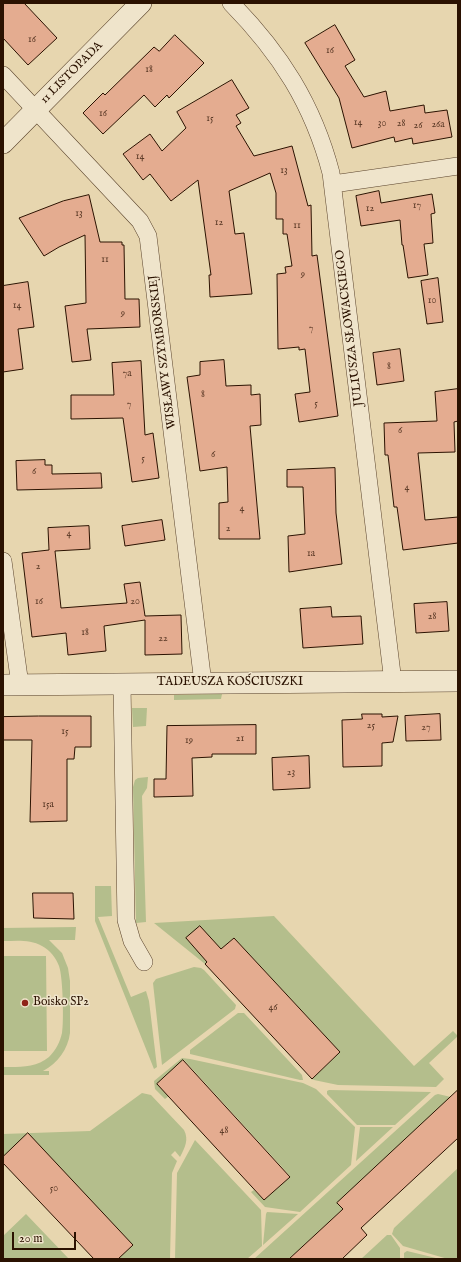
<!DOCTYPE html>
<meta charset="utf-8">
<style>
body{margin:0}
#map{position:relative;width:461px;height:1262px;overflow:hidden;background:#e7d6af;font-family:"IM FELL English",serif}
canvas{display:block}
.frame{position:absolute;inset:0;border:4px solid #2b1201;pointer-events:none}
.scale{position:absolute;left:12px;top:1232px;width:64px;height:18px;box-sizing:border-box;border:2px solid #2b1201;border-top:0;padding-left:5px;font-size:12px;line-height:14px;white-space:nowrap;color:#2b1201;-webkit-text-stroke:3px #efe4cb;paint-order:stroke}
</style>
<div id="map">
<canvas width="461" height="1262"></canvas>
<div class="frame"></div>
<div class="scale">20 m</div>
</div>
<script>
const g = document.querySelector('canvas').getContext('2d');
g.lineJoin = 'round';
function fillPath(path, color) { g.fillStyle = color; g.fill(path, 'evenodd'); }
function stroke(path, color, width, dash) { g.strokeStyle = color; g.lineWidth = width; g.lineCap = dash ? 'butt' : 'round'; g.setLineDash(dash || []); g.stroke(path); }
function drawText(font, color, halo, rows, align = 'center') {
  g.font = font + ' "IM FELL English",serif'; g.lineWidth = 3; g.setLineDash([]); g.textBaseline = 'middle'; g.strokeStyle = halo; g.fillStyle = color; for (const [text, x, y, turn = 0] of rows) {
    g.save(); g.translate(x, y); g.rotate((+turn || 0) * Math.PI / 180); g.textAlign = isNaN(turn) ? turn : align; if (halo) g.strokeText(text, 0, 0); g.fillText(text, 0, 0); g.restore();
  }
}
fillPath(new Path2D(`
 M222 694 221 699 174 700V695Z
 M132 708H147L146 726 133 727Z
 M148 777 147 788 142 796 146 922 136 923 133 787 135 780 138 778Z
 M95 886H111L112 916 98 917 131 997 146 991 149 1001 157 1067 154 1069 95 921Z
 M274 916 414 1066 453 1031 458 1036 429 1063 444 1079 436 1087 338 1085 314 1080 312 1079 340 1052 234 938 205 964 154 923Z
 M76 927 75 940H49L62 953 68 968 70 981V1033C68 1049 58 1063 43 1071H49V1075H3V1067C19 1067 36 1068 49 1057 56 1050 60 1042 62 1033 64 1022 63 977 59 966 56 958 50 950 42 946 30 939 16 941 3 941V928Z
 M3 956H46L47 1051H3Z
 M194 967 201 968 204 970 236 1005 235 1009 162 1065 153 983 156 979Z
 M238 1013H244L302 1075 303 1080H300L190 1054V1050Z
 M182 1058 190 1059 303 1083 316 1089 355 1127 351 1165 300 1212 265 1207 251 1192 254 1190 264 1200 290 1176 184 1060 158 1083 169 1096 165 1099 155 1089 154 1081Z
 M329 1090 431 1092 395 1125H357L327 1094V1091Z
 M142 1093 151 1095 184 1130C189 1140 185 1147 180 1157L175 1151 171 1155 177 1161 172 1173 170 1259H118L28 1134 3 1157V1134L90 1131Z
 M438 1094 451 1097 337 1203 343 1209 289 1259H254L435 1095Z
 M360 1127H393L356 1161Z
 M195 1140 261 1210 262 1246 247 1259H175L177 1173Z
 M458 1168V1258L448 1259 403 1246 392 1234 394 1228Z
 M267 1212 298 1214 263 1245 266 1214Z
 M26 1214 69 1259H3V1236Z
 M387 1235H391L400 1248V1259H361Z
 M407 1251 440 1259H404V1253Z`), '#b4be8c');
const building = new Path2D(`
 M3 3H24L57 38 28 65 3 38Z
 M335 25 355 60 345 66 364 97 386 91 390 111 424 105 425 113 447 110 452 137 413 144 412 138 395 142 394 137 352 148 339 98 305 43Z
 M175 35 204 63 169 98 167 95 155 107 144 95 103 134 83 113 103 93 105 95 154 47 159 51Z
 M232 80 249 108 236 115 241 123 236 126 254 156 292 146 308 206 311 205 312 256 317 255 338 416 299 422 295 394 310 392 305 349 299 350V347L278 349 277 274 286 273 285 267 292 266 287 234H283V219H276V193L270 173 229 191 235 234 244 233 252 294 210 297 209 275H211L198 180 171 201 150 174 143 180 123 154 150 134 162 151 186 128 177 112Z
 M379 191 381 203 432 194 435 213 431 214 433 243 424 244 428 275 408 278 403 245H402L400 220 361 226 356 196Z
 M89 195 100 242H122V245H124L125 299H139L140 327 87 329 91 360 72 362 65 306 86 303 85 235 59 247 44 256 19 218 63 201Z
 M438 278 443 322 427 324 421 281Z
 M28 282 34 327 18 329 23 369 3 372V286Z
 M400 349 404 381 377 385 373 353Z
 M224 360 226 386 251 385V395L260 394 261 425 250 426 260 539H219V503L228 502 227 467 200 471 187 377 200 375V362Z
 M141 361 145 435 153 433 159 478 132 482 123 418 71 419V395H114L112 363Z
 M458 389V421L454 422 455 452 418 453 425 520 458 517V543L403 550 397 507H394L388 455H385L384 423 437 421 435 392Z
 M45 460V465H52V474L101 473 102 488 17 490 16 461Z
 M335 468 336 513 342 564 289 572 288 536 305 534 303 487H287V470Z
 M162 520 165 540 125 546 122 526Z
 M89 526 90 549 55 551 61 608 127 603 124 584 140 582 145 616 181 615 182 654 145 655V620L104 626 106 651 68 655 66 633 32 637 22 553 49 550 48 528Z
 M447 602 449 631 416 633 414 604Z
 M331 607 332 617 361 616 363 644 303 648 300 609Z
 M362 714H382V717L398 716 393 742 382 743V766L343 767 342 720 362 719Z
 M440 714 441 740 406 741 405 716Z
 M39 716H91V747H75L74 759H67V821L30 822 32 740H3V717Z
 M256 725V754H212V757L192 758 193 796 154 797V779H166L167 726Z
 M309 756 310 788 273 790 272 758Z
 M33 893H73L74 919 34 918Z
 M200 926 221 949 234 938 340 1052 312 1079 205 964 207 962 186 938Z
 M183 1060 290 1177 264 1200 157 1084Z
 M458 1090V1138L361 1228 367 1235 342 1259H289L343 1209 337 1203Z
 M28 1133 133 1245 118 1259H94L3 1163V1157Z`);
fillPath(building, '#e4ac90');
stroke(building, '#2b1201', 1);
const minor = new Path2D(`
 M231 3C280 53 313 104 331 173L393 682
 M3 75 140 221 148 236 203 683
 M333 184 458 166
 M3 561 20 685
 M122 684 126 920 132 941 144 962`);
const tertiary = new Path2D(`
 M3 143 141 3
 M3 685 458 681`);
stroke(minor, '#5a432c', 18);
stroke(tertiary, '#5a432c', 22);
stroke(minor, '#efe4cb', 17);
stroke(tertiary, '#efe4cb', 21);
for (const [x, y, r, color] of [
 [25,1003,4,"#8f2418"]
]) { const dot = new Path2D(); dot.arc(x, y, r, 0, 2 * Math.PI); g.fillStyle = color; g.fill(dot); stroke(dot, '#efe4cb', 1.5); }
drawText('10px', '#593825', null, [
 ["16",32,40],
 ["16",330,51],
 ["18",149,70],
 ["16",103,114],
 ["15",210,119],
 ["14",358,123],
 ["30",382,124],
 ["28",401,124],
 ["26a",438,125],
 ["26",418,126],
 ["14",140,157],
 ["13",284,171],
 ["17",417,206],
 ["12",370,209],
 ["13",79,214],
 ["12",219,223],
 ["11",297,226],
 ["11",105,260],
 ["9",303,275],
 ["10",432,301],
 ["14",17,306],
 ["9",123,314],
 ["7",311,329],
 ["8",389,367],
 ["7a",127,374],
 ["8",203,395],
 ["5",316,404],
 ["7",129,405],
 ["6",400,431],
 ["6",213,455],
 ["5",143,459],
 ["6",34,472],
 ["4",407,488],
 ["4",242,509],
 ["2",228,529],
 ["4",69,534],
 ["1a",311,554],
 ["2",38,567],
 ["16",39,602],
 ["20",135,602],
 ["28",432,617],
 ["18",85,633],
 ["22",163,639],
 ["25",371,726],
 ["27",426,728],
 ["15",65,732],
 ["21",240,739],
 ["19",189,741],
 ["23",291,773],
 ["15a",48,805],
 ["46",273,1008],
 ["48",224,1131],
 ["50",54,1189]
]);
drawText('12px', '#2b1201', '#efe4cb', [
 ["11 LISTOPADA",72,73,-45],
 ["JULIUSZA SŁOWACKIEGO",350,328,-97],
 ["WISŁAWY SZYMBORSKIEJ",163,352,-97],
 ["TADEUSZA KOŚCIUSZKI",230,683]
]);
drawText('12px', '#2b1201', '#efe4cb', [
 ["Boisko SP2",33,1003]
], 'left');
</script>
